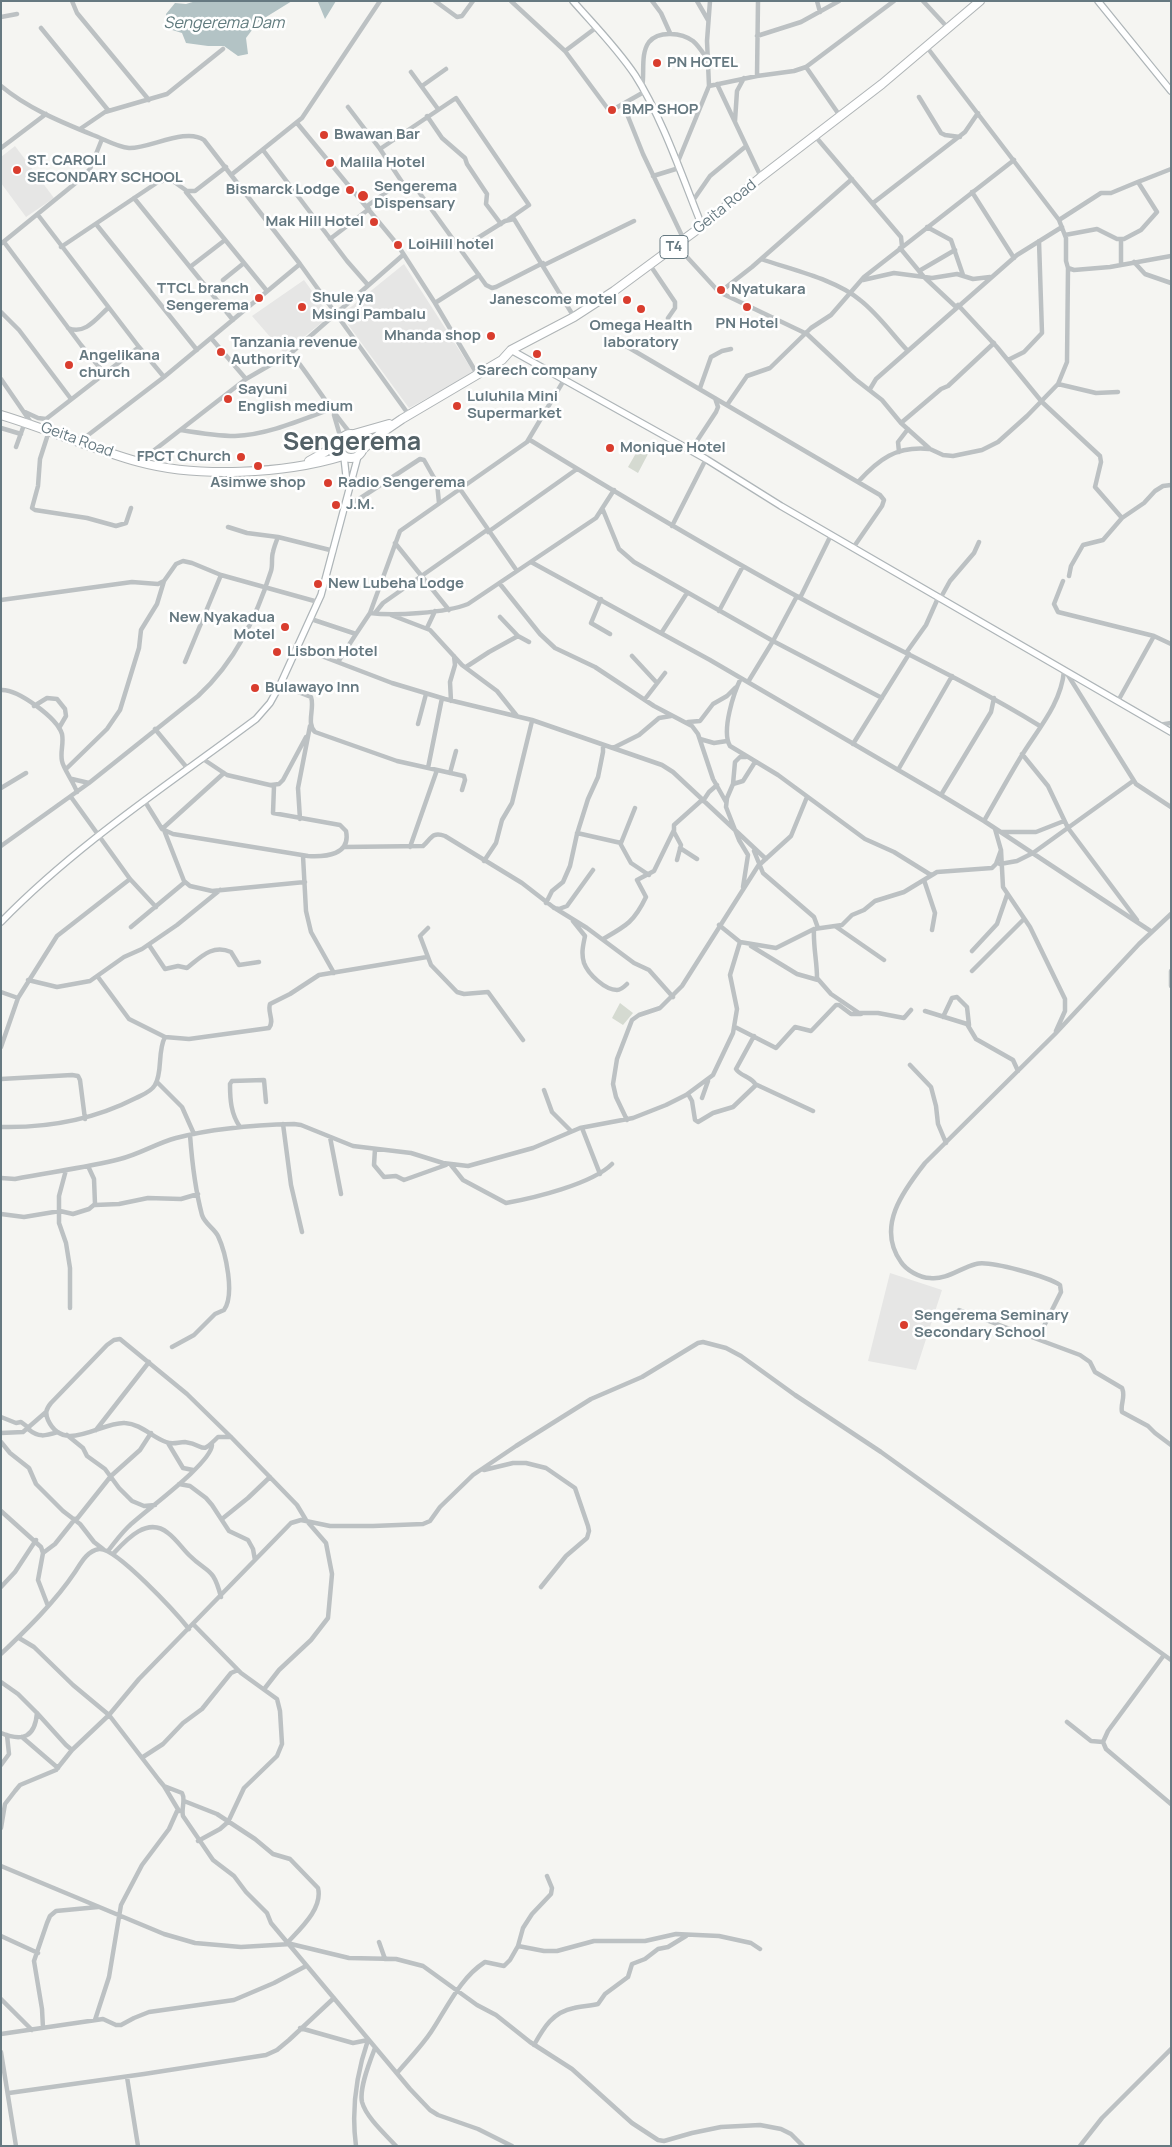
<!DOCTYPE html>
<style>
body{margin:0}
#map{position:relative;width:1172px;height:2147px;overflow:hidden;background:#f5f5f2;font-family:Manrope,sans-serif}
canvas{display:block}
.frame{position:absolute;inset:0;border:2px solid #667981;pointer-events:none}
</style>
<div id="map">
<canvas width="1172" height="2147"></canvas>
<div class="frame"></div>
</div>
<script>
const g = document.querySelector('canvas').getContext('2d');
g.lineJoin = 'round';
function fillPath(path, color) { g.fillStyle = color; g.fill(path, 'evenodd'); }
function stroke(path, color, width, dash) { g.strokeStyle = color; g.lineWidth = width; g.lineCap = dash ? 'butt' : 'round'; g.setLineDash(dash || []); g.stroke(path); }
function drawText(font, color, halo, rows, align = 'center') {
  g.font = font + ' Manrope,sans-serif'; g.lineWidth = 5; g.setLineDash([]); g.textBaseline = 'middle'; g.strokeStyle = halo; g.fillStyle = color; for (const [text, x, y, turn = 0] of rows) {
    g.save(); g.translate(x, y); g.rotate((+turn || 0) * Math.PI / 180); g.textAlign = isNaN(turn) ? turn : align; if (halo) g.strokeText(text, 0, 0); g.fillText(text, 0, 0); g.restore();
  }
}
fillPath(new Path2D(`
 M15 146 54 198 26 217 1 183V157Z
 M404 264 474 373 409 408 341 315Z
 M304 280 330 316 284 353 252 316Z
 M890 1273 942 1290 916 1370 868 1361Z`), '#e6e6e5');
fillPath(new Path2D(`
 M639 448 648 454 638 473 628 467Z
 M620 1003 633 1013 623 1025 612 1018Z`), '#d5dad1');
fillPath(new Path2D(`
 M196 1H292L258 22 246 38 248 54 238 56 224 46H208L186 43 182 33 169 29 166 14 175 3 186 4Z
 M308 1H336L325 19 318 2Z`), '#b3c3c5');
const secondary = new Path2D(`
 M573 1C594 25 617 48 635 75 662 117 683 179 702 226
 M1098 1 1171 91
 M511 350 706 459 781 506 1171 732
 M344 457 347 484
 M1 922C77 844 169 784 256 719L270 703 280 685 321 595 358 456`);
const highway = new Path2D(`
 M1 415C48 429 92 449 139 462 198 478 284 474 343 456
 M339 446a12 12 0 1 1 24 0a12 12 0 1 1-24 0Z
 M354 434 389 424
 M362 450 380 434 402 419 502 360 511 350 574 317 614 291 702 226 761 177 882 84 980 1
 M309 461 325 452 339 441`);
stroke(secondary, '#aeb5b8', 8);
stroke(highway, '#afb4b6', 10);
stroke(new Path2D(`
 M72 1 77 13 149 100
 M435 1 457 17 462 16 473 1
 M511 1 565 51 608 109H614L644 92
 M652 1 661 13 670 33
 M697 1 708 20
 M817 1 820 12
 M923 1 948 28
 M1 17 17 14
 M41 28 108 110
 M757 36 801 22 839 1
 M926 46 1059 220 1066 238V261L1068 268 1074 270 1110 267 1171 256
 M565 51 597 27
 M806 67 840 116
 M411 72 438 109
 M757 76 758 1
 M717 84 761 177
 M1 86C27 108 61 122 93 135 104 139 117 147 129 148 149 149 186 127 204 140L300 264 409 415
 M422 86 446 69
 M709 86 757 76 794 71 806 67 894 1
 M642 88C645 74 640 54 649 42 659 30 682 33 693 41 699 46 703 53 707 59
 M919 97 941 133 945 135 960 137
 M623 104 643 154 684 240
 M348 107 380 149 402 182
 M427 116 442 138 465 158 467 164 487 194 486 204 501 224
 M735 121 737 91 744 78
 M297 123 397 244 435 303 477 374
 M80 129 105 112 167 94 223 49
 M815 136 901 237 902 246
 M1 148 46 114
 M380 149 456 98 529 205 509 219
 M263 150 347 261 368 285
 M677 164 709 86 707 41 710 1
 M231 175 302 118 380 1
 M653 176 679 168
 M186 192 267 291
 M972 192 1014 258
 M134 198 233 320
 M692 202 710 176 745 147
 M873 203 965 132 978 113
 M367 206 398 184 410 183 416 188 486 285 492 288 496 287 543 263
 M38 215 139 347 164 377
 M1059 220 1101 193H1111L1140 181
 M96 224 197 350
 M927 227 951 240 963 275
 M1065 235 1097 229 1117 239H1124L1141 230 1157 212 1138 182 1171 169
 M330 239 369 209
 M1121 240V265
 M4 242 81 345 100 368 106 372
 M2 243 83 177 90 169 102 139
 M676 245 719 292 807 334 855 379 882 400 901 423 930 449 943 455 953 456 982 450 998 442 1027 416 1058 384 1067 362 1068 268
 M61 247 158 182 170 179 187 191H195L226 167
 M900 248 924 277 956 307
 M460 249 505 221 514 219 574 317
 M761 259C792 270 835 279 860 300 878 314 892 334 907 350
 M1134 262 1145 274 1171 283
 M544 265 634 221
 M650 265 675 302V308L668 318
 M190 267 225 240
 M919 271 955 250
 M223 280 244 263
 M863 280 894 273 932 278 957 274 973 279 990 277
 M720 292 752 267 852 179
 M435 303 479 275
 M958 305 997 347 1042 402 1100 456 1101 462 1095 487 1122 518
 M1 312 19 330 71 399
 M68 328C85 335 96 319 108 308
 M211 338 246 379
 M614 339 880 495 884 500 882 506 853 548
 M291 353C312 379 329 408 351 434
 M1008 360 1024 352 1042 333 1039 241
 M1 379 32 424
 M1058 384 1096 393 1118 392
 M700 388 711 357 722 351 731 349
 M870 389 876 379 1017 255 1062 227
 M727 405 747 376 770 368 811 328 831 315 864 277 1014 160
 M25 412 38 418 46 419 139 347
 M334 415 341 439
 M901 423 941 389 948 386 994 343
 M1 428 21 434
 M181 430C199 433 217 436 235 436 267 435 301 420 331 409
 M49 431 40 459 38 486 32 508 35 510 87 518 116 526 126 523 131 508
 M530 440C623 497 717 553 813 605 889 646 967 681 1040 726
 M79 442 164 377 300 264
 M16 447 25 422
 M691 450 716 412 718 407 715 398
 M899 452 898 442 908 429
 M139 462 246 379 291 353 403 255
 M858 482C879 459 896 446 929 449
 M460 489 517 571
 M345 502 356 501 420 459 424 460 437 483 439 503
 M603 510 619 549 634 562 773 641 882 698
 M672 526 706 459
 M228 527 247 533 278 537 334 551
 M488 532 577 469
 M395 543 449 610
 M531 562 710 660 941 795 984 821 1152 932
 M1069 576 1071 566 1083 545 1103 540 1122 518 1144 503 1155 491 1163 486 1171 485
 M1063 581 1054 604 1058 612 1154 636 1171 644
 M500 584 540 634 555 648 595 667 654 706 692 726 698 734 713 779 726 802
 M800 598 831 535
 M601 599 591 623 610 634
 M940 599 950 581 974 553 979 542
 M1 600 132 582 158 584 164 581 176 564 183 561 192 563 221 575 318 602
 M719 611 743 566
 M370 613C394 616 446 613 468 604L596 518 614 490
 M375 613 383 603 487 530
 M391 615 430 630 462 665 497 691 517 716
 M500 617 518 636
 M311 619 356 634 370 613 400 531 527 442 564 380
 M427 628 435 611
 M662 632 687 593
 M298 647 392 683 445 699 532 720 662 765 673 772 766 859
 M906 653 926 625 938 598
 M632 656 657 683
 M185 662 221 575
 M338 662 356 634
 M466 667 489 652 518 636 529 642
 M1066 672 1136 784 1171 807
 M741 678C734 692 721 731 730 746L778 775 865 839 894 852 931 875
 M748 682 773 641 797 596
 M280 685 311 697C315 708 306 723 315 732L397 761 464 776 465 780 462 790
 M1 690C18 689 57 718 62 734 64 743 60 752 62 761 63 768 74 783 77 792
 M645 699 665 673
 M451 701 450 682 455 665 454 656
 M1118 701 1154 636
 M34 706 47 698 57 699 65 709 66 716 59 728
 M688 722 700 721 713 704 727 696 735 688
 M418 724 426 694
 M1159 725 1171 723
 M155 729 188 769
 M700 739 714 743 727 741
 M853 744 909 654
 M613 748 639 735 659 718 671 716
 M1022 754 1048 786 1068 828 1137 920
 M428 768 442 698
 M66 769 107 729 120 710 139 648 141 630 157 604 164 581
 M898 770 952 676
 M450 773 456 751
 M72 779 89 783
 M733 784 743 781 755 762
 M271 785 279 784 283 780 306 737
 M1 788 26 773
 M941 795 991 712 994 698
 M71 797 130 879 156 907
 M144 800 162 829 173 834 308 856C326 857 351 855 346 831L340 825 273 813 274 786 227 775 203 759
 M703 801 709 792 717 785
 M300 819 298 788 310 726
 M984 821C996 800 1007 780 1019 760 1036 731 1061 705 1064 671
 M162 829 224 773
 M995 829 1001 850 1003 887 1030 927 1065 999V1011L1056 1031
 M164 830 184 881 190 886 212 891 305 882
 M1001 832H1036L1064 821
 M577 833 621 843 635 808
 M620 843 631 863 649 875
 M1 846 89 783 198 696C235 662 256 618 271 571 273 565 271 558 273 552 274 547 276 542 278 537
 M344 847 423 846C431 839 432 831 445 836L522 883 553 907 587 928 634 963 649 970 673 997
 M410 847 437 770
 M680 848 697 859
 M754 851 763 873 814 917 818 928
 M303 856 306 911 311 932 334 973
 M677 860 681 845 674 832V825L702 800
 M484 861 496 843 502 820 512 803 532 721
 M1000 864 1017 861 1033 853 1133 781
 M924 880 935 913 932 930
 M743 887 748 855 739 840 726 807 727 798 733 784 735 762 740 757H746
 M546 903 552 891 563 882 570 866 577 834 588 799 598 777 603 752V745
 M554 908 559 909 567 906 593 870
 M573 921 585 936C583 946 581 953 584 963 588 974 605 990 617 990 621 990 624 987 627 984
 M719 925 740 942 776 948 814 929 842 925 852 915 864 910 875 901 904 892 937 872 992 868 996 864 1001 850
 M835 926 884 960
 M131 927 185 882
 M428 928 420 936 431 965 457 992 464 994 488 992 523 1040
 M814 929C813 946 817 961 817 978L831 994 859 1013H878L904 1018 911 1010
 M603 939C626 926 634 922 646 897L637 880 654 871 674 830
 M149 945 165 969 178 966 187 968C201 957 212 944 231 952L239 965 259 962
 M751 946 797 974 818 980
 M972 951 997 924 1007 895
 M972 971 1024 919
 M1171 971V986
 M98 977 129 1019 165 1037 189 1039 269 1028C275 1021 267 1012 270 1004L290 994 319 975 427 957
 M28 980 57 987 90 981 124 957 142 949 177 925 220 890
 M1 992 18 998
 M925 1011 967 1024 976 1039 1013 1060 1018 1071
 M943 1017 952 998 957 997 967 1007 969 1025
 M735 1027 776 1048 795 1027 811 1031 813 1029 836 1005H839L851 1014H861
 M1 1047 18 998 57 936 130 879
 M910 1065 931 1087 936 1106 938 1124 946 1143
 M1 1079 72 1075 78 1076 80 1080 85 1119
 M157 1082 182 1107 194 1134
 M755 1084 813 1111
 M544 1090 552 1112 571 1131
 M688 1094 692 1101 695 1120 698 1122 713 1113 733 1107 756 1085C752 1077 740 1076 736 1069L754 1036
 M702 1098 708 1081
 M627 1120 616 1097 613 1084 617 1059 632 1020 639 1015 660 1008 682 986 758 866 791 836 807 797
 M283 1124 291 1185 302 1232
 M1 1127C49 1128 93 1120 136 1098 142 1095 151 1092 155 1085 163 1072 157 1052 165 1037
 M240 1127C231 1114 230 1100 230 1084L232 1081 264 1080 266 1102
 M582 1128 600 1174
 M330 1137 341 1194
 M375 1149 374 1165 384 1177 396 1176 404 1180 446 1165
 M451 1165 463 1180 506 1203C534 1198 592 1184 612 1164
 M66 1170 59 1196V1223L66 1243 70 1268V1308
 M1 1178 15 1179C50 1172 85 1168 120 1159 140 1154 157 1143 176 1138 214 1128 255 1125 294 1124L301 1125 353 1146 411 1153 443 1163 468 1166 533 1148 580 1128 633 1118 666 1105 686 1095 713 1075 733 1033 737 1009 730 975 740 942
 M95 1205 119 1204 148 1198 181 1199 198 1194
 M1 1214 24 1217 60 1211 73 1214 89 1209 95 1204 94 1179 88 1166
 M959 1310 1080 1355 1090 1362 1095 1372 1122 1388C1126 1397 1120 1404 1122 1412L1148 1426 1155 1433 1171 1445
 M1038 1338 1061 1292 1060 1285C1049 1277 989 1260 976 1264 960 1268 947 1280 930 1278 920 1278 906 1270 901 1262 876 1227 903 1191 925 1163L1055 1034 1139 944 1171 914
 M172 1347 194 1335 215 1314 224 1310C235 1295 226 1253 218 1236 214 1228 205 1224 202 1215 195 1189 192 1162 190 1135
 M1 1417 16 1423 21 1422 29 1428
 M28 1429C39 1438 45 1436 58 1432
 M96 1430 149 1362
 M1 1433 23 1432 46 1412
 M67 1435 83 1448 87 1456 105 1469 119 1488 132 1501 144 1506 155 1505
 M231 1437H218C199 1456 207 1445 185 1442 178 1442 173 1445 166 1442 152 1437 141 1424 125 1423 102 1421 64 1455 48 1420 45 1413 46 1409 51 1403L107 1345 114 1340 120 1339 187 1394 231 1437 297 1505 306 1520 326 1543 332 1574 328 1618 311 1640 279 1670 265 1688
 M1 1442 10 1453 29 1468 36 1484 63 1511 80 1524 94 1542 103 1549
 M168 1443 183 1468 193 1470
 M484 1470 513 1463H526L546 1468 575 1488 588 1526 589 1531 587 1538 566 1556 541 1587
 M179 1484 190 1486 206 1498 212 1505 229 1531 248 1540 253 1549 255 1560
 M1 1511 41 1547 43 1553 38 1580 48 1606
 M222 1519 248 1498 270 1477
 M76 1520 111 1476 140 1450 151 1433
 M108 1551C114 1543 120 1535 128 1527 143 1512 211 1464 212 1445
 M43 1553 55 1544 75 1519
 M113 1554C126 1540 147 1516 168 1533 176 1539 182 1548 189 1555 208 1574 213 1566 221 1597
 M1 1587 15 1572 36 1540
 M194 1625 241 1673 277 1699 280 1711 282 1744 277 1756 244 1788 228 1822 220 1829 198 1841
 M1 1654C27 1629 55 1602 75 1572 81 1563 87 1551 99 1549 116 1547 177 1614 189 1629
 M1164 1655 1108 1731 1103 1742 1106 1749 1171 1804
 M1 1682 18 1694 37 1713 66 1745 72 1750 109 1715 73 1685 34 1647 19 1638
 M1067 1722 1091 1741 1103 1742
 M1 1733C23 1742 35 1737 37 1713
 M22 1737 58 1768
 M143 1757 163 1744 183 1723 202 1709 231 1673 238 1670
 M1 1765 9 1754 7 1735
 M164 1786 179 1811
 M184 1801 217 1814 255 1839 273 1854 290 1859 318 1888C323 1908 301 1928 288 1942
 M1 1828 5 1804 15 1791 20 1785 56 1770 72 1750
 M1 1866 164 1934 195 1943 241 1947 291 1944 349 1958 396 1959 423 1966 477 2005 496 2015 530 2042 572 2069 632 2123 658 2140 664 2141 692 2133 721 2127 760 2125 781 2129 791 2134 803 2146
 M1 1936 38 1953
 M379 1942 385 1959
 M518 1946 544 1951H557L594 1941H645L676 1934 719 1936 751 1943 760 1949
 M1 1999 32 2030
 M95 2020 109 1977 121 1905 142 1865 169 1829 178 1809
 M43 2028 42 2009 34 1961 47 1923 50 1916 56 1911 98 1907
 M300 2028 353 2043 368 2040
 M1 2034 103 2019 116 2025H121L134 2018 149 2012 234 2000 274 1983 306 1966
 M534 2045C544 2027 553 2012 574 2008 582 2006 590 2006 598 2004L605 1994 628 1977 632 1964 645 1959 658 1949 668 1947 686 1936
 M375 2048C370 2061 359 2088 362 2102 366 2117 385 2134 396 2146
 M1 2052 16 2146
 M397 2073C408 2060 421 2047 431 2032 447 2008 460 1978 485 1962L504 1966 510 1960 518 1946 523 1928 532 1914 551 1894 552 1888 547 1876
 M127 2077 138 2146
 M9 2093 144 2074 266 2055 277 2050 289 2040 334 1998
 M356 2146C351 2109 356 2075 368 2040
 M512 2146 478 2129 438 2115 430 2110 410 2089 271 1923 267 1913 246 1892 234 1876 213 1860 183 1816C181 1808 186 1800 182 1793L164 1786 159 1780 109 1715 139 1679 291 1523 301 1520 330 1526H373L423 1524 430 1521 440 1507 473 1475 516 1446 591 1399 642 1377 698 1343 703 1342 726 1348 741 1356 795 1395 881 1452 1171 1660
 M1080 2146 1102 2118 1171 2049`), '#bcc1c3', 4.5);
stroke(secondary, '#fff', 5.5);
stroke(highway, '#fff', 8);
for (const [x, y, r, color] of [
 [657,63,5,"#d93d2e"],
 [612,110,5,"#d93d2e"],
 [324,135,5,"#d93d2e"],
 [330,163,5,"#d93d2e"],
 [17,170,5,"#d93d2e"],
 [350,190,5,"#d93d2e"],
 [363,196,6,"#d93d2e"],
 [374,222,5,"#d93d2e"],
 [398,245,5,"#d93d2e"],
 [721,290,5,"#d93d2e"],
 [259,298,5,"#d93d2e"],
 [627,300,5,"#d93d2e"],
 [302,307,5,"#d93d2e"],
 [747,307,5,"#d93d2e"],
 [641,309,5,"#d93d2e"],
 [491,336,5,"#d93d2e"],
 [221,352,5,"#d93d2e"],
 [537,354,5,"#d93d2e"],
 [69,365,5,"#d93d2e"],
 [228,399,5,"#d93d2e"],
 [457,406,5,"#d93d2e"],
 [610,448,5,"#d93d2e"],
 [241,457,5,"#d93d2e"],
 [258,466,5,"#d93d2e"],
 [328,483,5,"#d93d2e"],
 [336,505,5,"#d93d2e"],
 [318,584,5,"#d93d2e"],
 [285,627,5,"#d93d2e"],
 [277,652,5,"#d93d2e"],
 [255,688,5,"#d93d2e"],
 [904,1325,5,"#d93d2e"]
]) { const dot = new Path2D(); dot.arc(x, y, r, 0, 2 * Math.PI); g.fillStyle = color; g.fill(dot); stroke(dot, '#fff', 2); }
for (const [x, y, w] of [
 [674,247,28]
]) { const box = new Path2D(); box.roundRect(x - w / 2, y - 11.5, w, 23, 4); g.fillStyle = '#fff'; g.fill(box); stroke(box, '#667981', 1); }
drawText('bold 14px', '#667981', null, [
 ["T4",674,247]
]);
drawText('bold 15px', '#667981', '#fff', [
 ["PN HOTEL",667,63],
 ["BMP SHOP",622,110],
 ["Bwawan Bar",334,135],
 ["ST. CAROLI",27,161],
 ["SECONDARY SCHOOL",27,178],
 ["Malila Hotel",340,163],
 ["Sengerema",374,187],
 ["Dispensary",374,204],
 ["Bismarck Lodge",340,190,"right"],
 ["Mak Hill Hotel",364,222,"right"],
 ["LoiHill hotel",408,245],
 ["TTCL branch",249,289,"right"],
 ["Sengerema",249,306,"right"],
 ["Nyatukara",731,290],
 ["Shule ya",312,298],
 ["Msingi Pambalu",312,315],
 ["Janescome motel",617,300,"right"],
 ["PN Hotel",747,324,"center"],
 ["Omega Health",641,326,"center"],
 ["laboratory",641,343,"center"],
 ["Mhanda shop",481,336,"right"],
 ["Tanzania revenue",231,343],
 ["Authority",231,360],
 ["Angelikana",79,356],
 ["church",79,373],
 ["Sarech company",537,371,"center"],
 ["Sayuni",238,390],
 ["English medium",238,407],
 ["Luluhila Mini",467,397],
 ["Supermarket",467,414],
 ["Monique Hotel",620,448],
 ["FPCT Church",231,457,"right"],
 ["Asimwe shop",258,483,"center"],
 ["Radio Sengerema",338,483],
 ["J.M.",346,505],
 ["New Lubeha Lodge",328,584],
 ["New Nyakadua",275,618,"right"],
 ["Motel",275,635,"right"],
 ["Lisbon Hotel",287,652],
 ["Bulawayo Inn",265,688],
 ["Sengerema Seminary",914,1316],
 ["Secondary School",914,1333]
], 'left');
drawText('15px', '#667981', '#fff', [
 ["Geita Road",725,207,-39],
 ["Geita Road",77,440,20]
]);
drawText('italic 16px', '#617b7e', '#fff', [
 ["Sengerema Dam",224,24]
]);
drawText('bold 25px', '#536167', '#fff', [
 ["Sengerema",352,443]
]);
</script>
